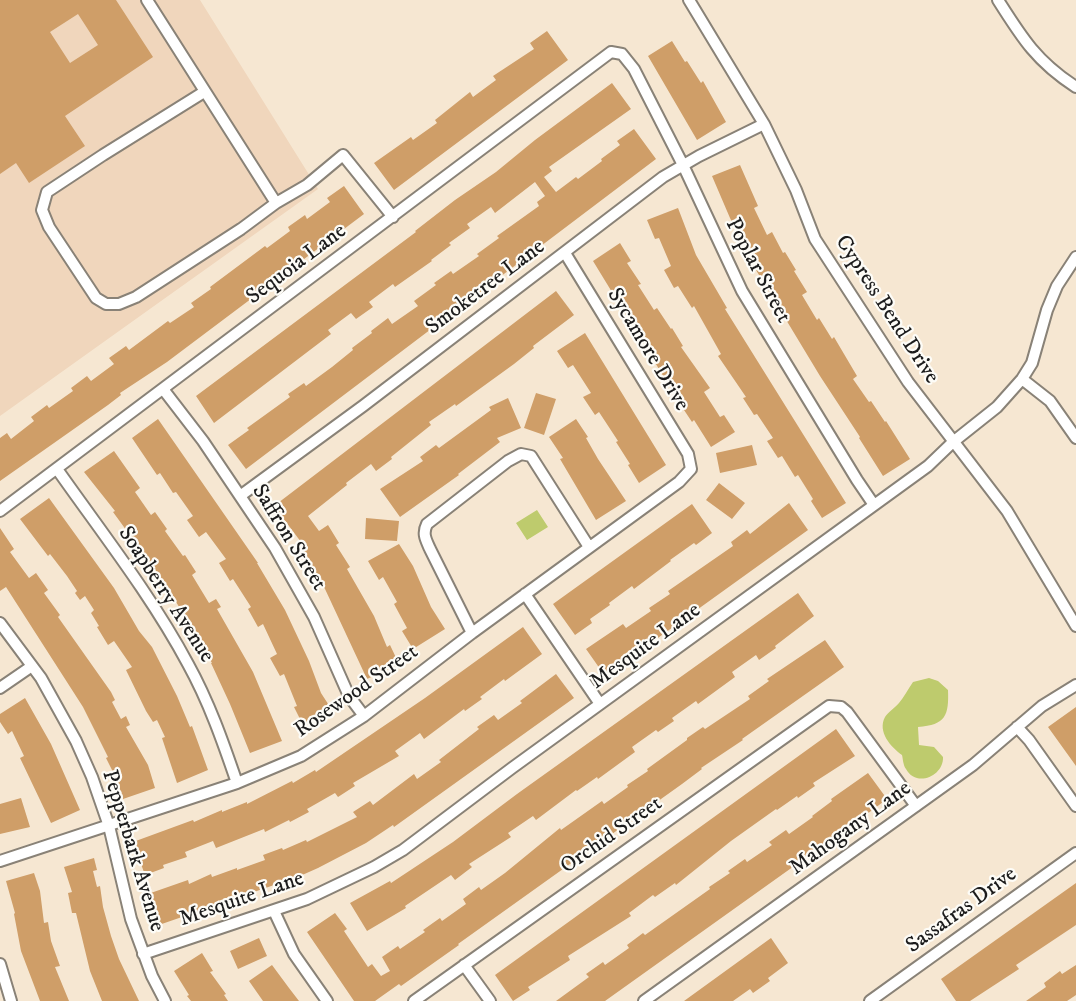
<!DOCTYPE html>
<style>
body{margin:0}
canvas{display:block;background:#f6e7d2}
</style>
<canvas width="1076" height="1001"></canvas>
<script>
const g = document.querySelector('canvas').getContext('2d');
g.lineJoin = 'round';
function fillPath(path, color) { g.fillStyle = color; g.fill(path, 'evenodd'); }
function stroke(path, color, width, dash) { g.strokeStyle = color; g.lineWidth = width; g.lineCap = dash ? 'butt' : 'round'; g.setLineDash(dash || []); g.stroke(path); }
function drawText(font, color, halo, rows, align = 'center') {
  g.font = font + ' "IM FELL DW Pica",serif'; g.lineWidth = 4.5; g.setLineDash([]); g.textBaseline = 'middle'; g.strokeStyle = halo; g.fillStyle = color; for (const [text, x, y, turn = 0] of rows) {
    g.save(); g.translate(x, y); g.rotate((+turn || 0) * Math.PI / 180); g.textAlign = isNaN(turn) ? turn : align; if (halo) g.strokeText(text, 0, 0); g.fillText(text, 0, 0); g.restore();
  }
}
fillPath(new Path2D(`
 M0 0H200L318 189 0 416Z`), '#f0d6bc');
fillPath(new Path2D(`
 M537 510 548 527 527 540 516 523Z
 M929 678 938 681 948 690C949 715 946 725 918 727L919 745 934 747 943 757C944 776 916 788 906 769 903 765 903 759 902 755 891 747 877 732 885 717 888 712 895 708 899 703 904 697 908 689 913 682Z`), '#becb6d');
fillPath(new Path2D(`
 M0 0H116L153 57 65 116 85 146 29 183 16 163 0 174ZM78 14 98 45 70 63 50 32Z
 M547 31 568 60 394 190 374 163 411 137 413 140 437 123 435 120 470 92 473 97 496 80 493 76 534 49 530 43Z
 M672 41 685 62 687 61 701 83 703 81 726 122 697 140 648 56Z
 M612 83 631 109 549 167 552 171 544 177 556 192 576 177 578 179 602 161 601 159 620 145 617 141 634 129 656 159 246 469 228 445 249 430 247 428 290 397 288 394 304 383 306 386 332 367 353 350 352 348 372 333 371 331 388 318 392 324 418 306 414 301 436 285 434 283 451 271 453 274 479 256 477 254 499 238 497 236 539 206 537 202 545 196 535 182 495 213 491 207 467 224 470 228 449 243 451 245 431 260 432 261 395 287 393 284 369 302 373 307 356 319 351 313 328 330 331 334 214 423 196 396 416 232 415 231 455 200 496 172 535 140Z
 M740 165 758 206 754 208 767 235 772 232 783 253 785 252 796 270 794 271 807 292 802 295 817 320 819 318 832 339 834 337 857 376 853 379 869 402 871 401 885 422 886 421 910 459 883 476 859 438 860 437 820 376 756 270 730 218 712 176Z
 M344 186 364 214 167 362 120 393 121 395 108 405 0 481V438L7 433 11 439 34 421 31 417 47 405 49 408 73 391 71 388 87 376 91 381 114 364 109 358 126 346 129 350 168 321 170 323 194 307 191 303 211 289 210 287 265 246 267 248 290 231 288 227 305 215 307 219 330 202 327 198Z
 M678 208 696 255 727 308 725 309 846 503 822 518 811 501 813 499 798 475 795 477 782 456 778 458 767 441 773 438 757 414 754 415 743 398 746 397 718 356 721 354 694 306 692 308 678 286 674 288 664 270 671 266 659 238 655 239 647 220Z
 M620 243 631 261 627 263 641 284 638 285 654 310 657 308 671 329 672 328 683 346 681 347 710 388 704 392 720 417 724 415 735 432 711 447 694 420 692 422 684 410 593 261Z
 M556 291 574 315 533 346 534 348 514 364 456 406 455 404 429 422 431 425 391 457 392 459 376 471 371 464 346 483 347 485 308 516 319 531 328 525 339 543 336 545 350 567 347 569 374 616 387 647 390 645 399 664 367 679 325 589 299 544 301 542 274 506Z
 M585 333 666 465 639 483 628 465 630 464 616 442 618 441 599 412 595 415 583 397 591 393 573 365 568 368 557 351Z
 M536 393 556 399 544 435 524 428Z
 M508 398 521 428 497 438 500 442 458 474 459 475 400 517 380 489 423 461 420 457 436 445 439 448 491 410 489 407Z
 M158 419 258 563H257L285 610 309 661 321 693 332 710 303 725 294 707 297 706 284 674 280 676 270 658 277 654 263 624 258 627 248 609 251 607 233 579 230 581 219 563 226 559 206 532 199 537 187 520 193 516 176 492 173 493 160 473 157 475 132 438Z
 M576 419 588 437 586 438 598 459 626 501 596 520 560 459 563 458 549 437Z
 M752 445 757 465 720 473 716 453Z
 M114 451 140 488 135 492 151 515 155 512 167 529 165 531 183 556 185 555 196 572 192 575 209 603 216 599 221 607 217 609 253 672 282 741 250 753 230 704 211 663H212L198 641 200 640 159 575 113 512 115 511 84 472Z
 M719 483 745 503 732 519 706 500Z
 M49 498 114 588 139 631 152 647 177 696 190 727 192 726 208 770 177 783 162 738 165 737 157 720 153 722 146 711 126 670 132 667 114 641 108 645 97 627 99 626 91 613 94 610 85 596 80 600 75 593 77 591 67 576 50 554 48 556 20 519Z
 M789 503 808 530 605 676 586 649 623 624 626 628 651 611 649 608 670 594 668 591 733 546 731 542 747 530 750 534Z
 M692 504 712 533 696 545 694 543 670 560 671 561 634 589 632 586 609 603 610 605 590 619 592 623 575 635 553 604Z
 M366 518 399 521 397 541 365 539Z
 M0 528 14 549 10 552 29 578 36 573 48 590 44 593 60 615 58 617 111 692 115 700 112 702 121 719 126 716 130 725 126 727 148 765 155 788 123 799 115 776 106 758 108 757 83 707 6 587 0 591Z
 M399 544 413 566 431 607 445 629 413 649 402 631 407 628 394 604 397 602 383 577 379 580 368 561Z
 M798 593 814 616 775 646 776 648 759 660 756 655 732 672 735 677 698 704 696 701 672 718 674 721 658 732 656 730 632 747 635 752 598 779 597 777 577 791 576 790 536 820 533 816 508 833 511 837 469 864 472 867 455 880 451 875 405 906 406 908 367 931 350 903 390 881 391 883 453 842 517 794Z
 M523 627 542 654 505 681 504 679 480 697 482 699 465 711 464 709 424 739 420 733 395 751 399 756 353 783 355 786 338 797 335 793 307 809 309 812 290 822 289 820 265 832 264 829 216 848 213 841 185 852 187 857 163 865 164 868 145 875 133 842 193 820 194 822 222 810V812L247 802V804L292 781 293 783 315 770 316 772 425 698Z
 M825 640 844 667 742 739 743 740 701 768 702 769 682 784 458 944 459 945 401 986 399 984 375 1001H354L307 932 335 913 347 929 344 931 368 967 372 964 381 976 390 971 382 957 398 946 400 949 425 932 423 930 440 918 442 921 466 904 463 899 479 887 481 890 505 873 560 828 561 830 602 801 604 804 628 787 627 785 648 771 647 769 687 740V738L703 727 705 729 750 699 748 696 769 681 767 679Z
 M556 674 574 698 394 827 393 825 366 843 318 868 300 876 156 926 145 895 188 880 189 884 211 874 212 877 237 868V870L265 860 263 855 282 848 283 850 306 840 307 842 357 817 353 812 370 801 373 805 414 774 417 779 441 762 439 760 479 729 477 727 494 715 498 720 522 703 520 701Z
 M25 698 51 744 80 810 51 823 20 758 24 756 12 731 8 734 0 722V714Z
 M1076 707V766L1048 727Z
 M836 729 855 756 813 783 815 786 798 798 797 796 777 810 776 809 731 841 676 885 675 883 655 897 653 895 629 913 631 916 568 956 570 960 528 987 530 990 513 1001 495 975Z
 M868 773 887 799 867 814 605 1001H556L589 977 586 974 603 962 605 965 629 948 627 945 643 933 645 935 710 889 709 887 730 873 728 871 745 859 747 862 772 845 769 842 786 830 789 834 813 817 812 816 832 801 831 799Z
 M21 798 30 827 0 834V804Z
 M94 858 97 870 93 871 97 887 100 886 103 907 111 936 119 959 139 1001H102L90 971 76 913H72L68 893 72 892 64 867Z
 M34 873 40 891 44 923 48 922 51 941 60 966 55 967 69 1001H40L21 951 14 914 15 913 6 881Z
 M1076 883V925L1016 965 1019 969 970 1001H956L941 979Z
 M259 938 267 956 238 969 230 951Z
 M771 938 788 963 768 978 770 981 753 993 750 989 733 1001H684Z
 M202 953 213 971 210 972 226 994 224 995 228 1001H191L187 996 189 995 174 971Z
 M272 965 289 988 299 1001H263L249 981Z
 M1076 965V995L1067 1001H1026L1046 987 1044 983 1060 971 1062 974Z`), '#cf9e68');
const minor = new Path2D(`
 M147 0 276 203 307 185 343 155 393 217
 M689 0 764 124 796 190 815 239 908 382 1007 511 1076 626
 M998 0C1022 38 1037 62 1076 87
 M204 92 103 155 47 192 42 210 49 227 96 298 106 304H119L136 297 241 229 276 203
 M1022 379 1050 401 1076 438
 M163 389 203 441 275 548 314 617 349 696 364 716
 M57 469C102 533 151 595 188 664 209 702 223 742 237 783
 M240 496 363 406 663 177 699 156 764 124
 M0 511 611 52 622 54 634 69 683 165 742 291 857 480 874 505
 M525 594 600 704
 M0 623 41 678 76 741 92 777 109 826 131 919 152 976 165 1001
 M472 633 430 549C426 540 422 534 427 524L508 461 521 454 531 456 589 547
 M0 688 32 666
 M1017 727 1029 740 1076 806
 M0 861 237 783 301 756 364 716 472 633 679 482 691 469 688 454 565 253
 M274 911 294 954 327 1001
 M143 954 307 899 374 867 403 850 512 768 928 466 953 442 997 407 1022 379 1032 363 1047 310 1057 286 1076 257
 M0 964 11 1001
 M464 965 490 1001
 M414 1001 829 706 841 707 847 712 916 806
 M644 1001 973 765 1042 706 1076 685
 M870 1001 1076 853`);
stroke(minor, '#898277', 14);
stroke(minor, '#fff', 10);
drawText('22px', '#1c1c1c', '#fdfcf7', [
 ["Sequoia Lane",297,265,-37],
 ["Poplar Street",757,271,62],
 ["Smoketree Lane",486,288,-37],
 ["Cypress Bend Drive",886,310,57],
 ["Sycamore Drive",647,350,59],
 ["Saffron Street",288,538,58],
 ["Soapberry Avenue",165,595,57],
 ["Mesquite Lane",646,647,-36],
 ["Rosewood Street",357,692,-35],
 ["Mahogany Lane",851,829,-36],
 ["Orchid Street",612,836,-35],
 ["Pepperbark Avenue",132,851,73],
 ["Mesquite Lane",242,900,-19],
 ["Sassafras Drive",962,911,-36]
]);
</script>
